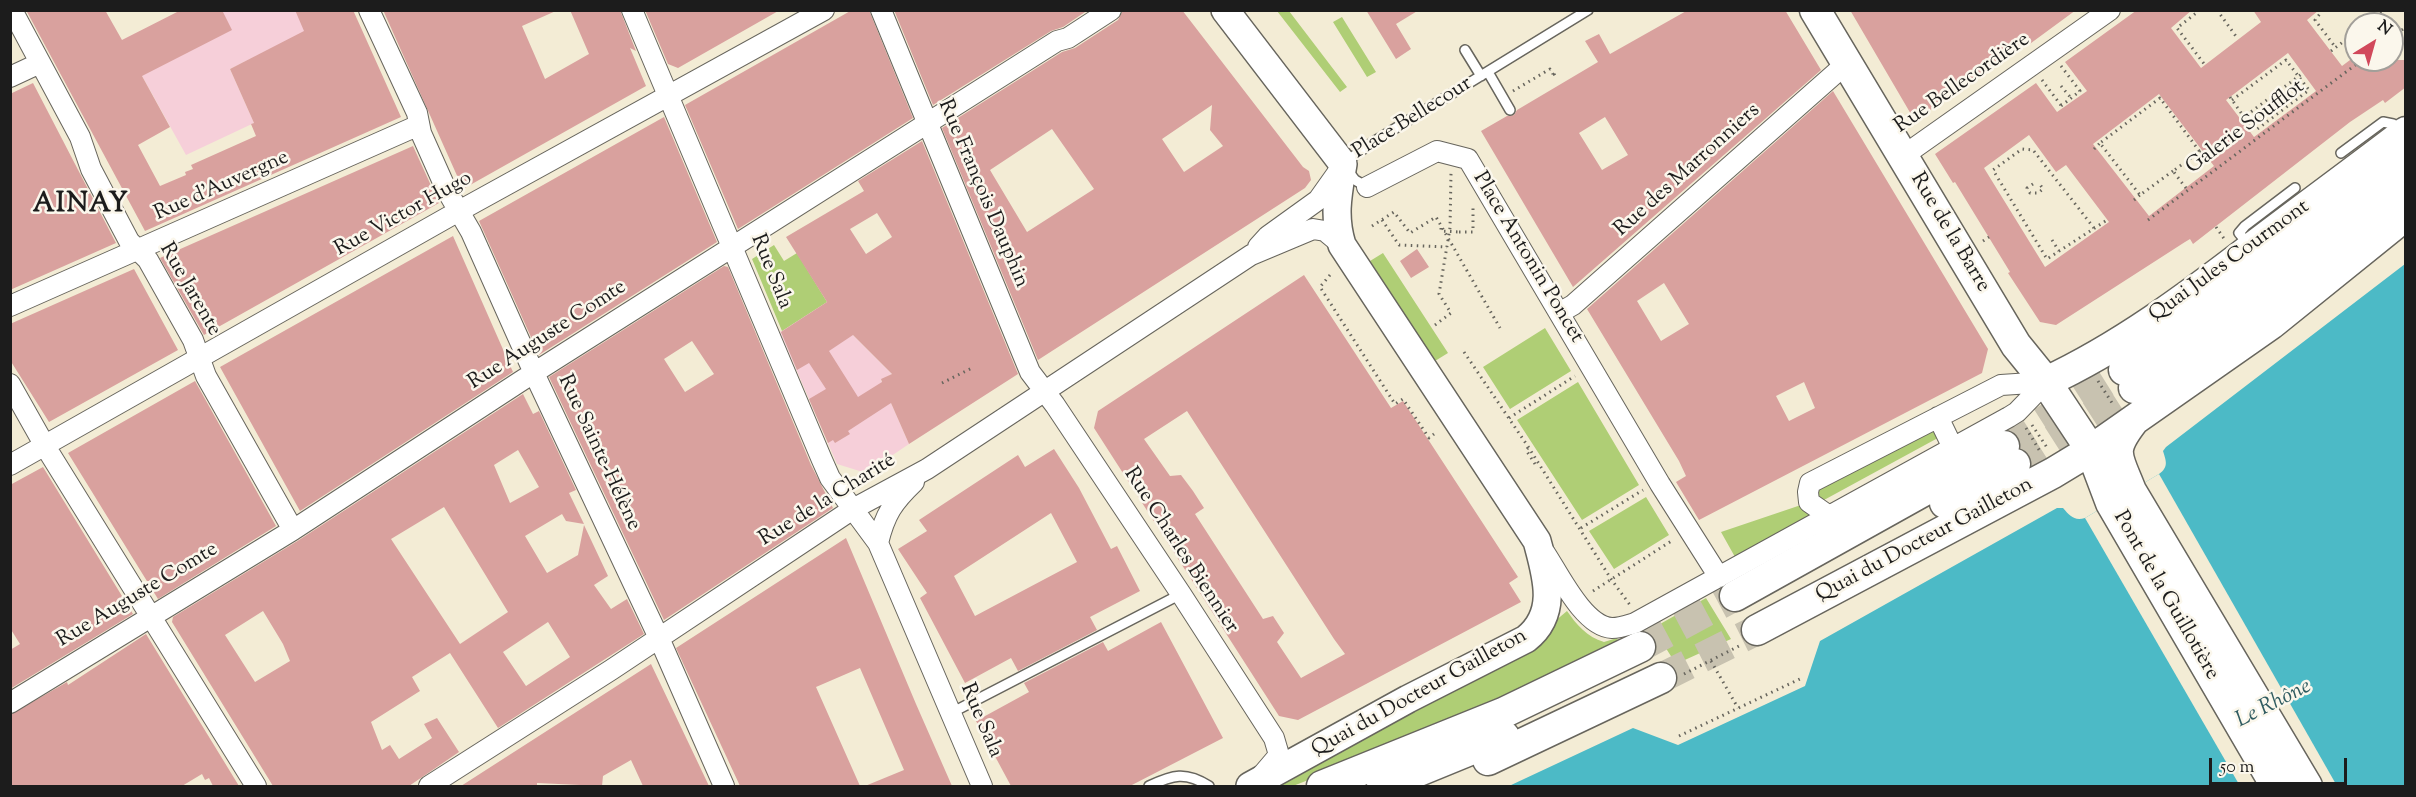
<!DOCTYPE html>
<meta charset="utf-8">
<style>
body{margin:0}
#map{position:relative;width:2416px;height:797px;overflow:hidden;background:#f3ecd5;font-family:"Sorts Mill Goudy",serif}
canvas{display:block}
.frame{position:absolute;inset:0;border:12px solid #1c1c1c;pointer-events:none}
.north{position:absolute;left:2344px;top:12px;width:60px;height:60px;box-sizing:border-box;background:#fbf7ec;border:2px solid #a29f99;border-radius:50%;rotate:37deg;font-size:16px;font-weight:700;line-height:24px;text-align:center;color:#1c1c1c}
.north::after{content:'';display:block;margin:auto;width:21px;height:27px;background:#d1495b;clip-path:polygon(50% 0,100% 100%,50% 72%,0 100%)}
.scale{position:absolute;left:2209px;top:758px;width:138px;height:27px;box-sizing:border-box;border:3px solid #1c1c1c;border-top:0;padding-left:8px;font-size:18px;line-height:21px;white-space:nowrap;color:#1c1c1c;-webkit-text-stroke:4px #fbf7ec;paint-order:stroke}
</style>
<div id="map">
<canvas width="2416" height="797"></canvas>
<div class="frame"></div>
<div class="north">N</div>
<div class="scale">50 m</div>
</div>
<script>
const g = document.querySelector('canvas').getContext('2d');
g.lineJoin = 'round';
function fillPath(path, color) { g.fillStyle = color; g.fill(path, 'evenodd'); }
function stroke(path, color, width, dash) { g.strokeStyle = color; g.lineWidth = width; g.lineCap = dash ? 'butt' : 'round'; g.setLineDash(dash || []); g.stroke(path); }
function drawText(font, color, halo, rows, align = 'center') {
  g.font = font + ' "Sorts Mill Goudy",serif'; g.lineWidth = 5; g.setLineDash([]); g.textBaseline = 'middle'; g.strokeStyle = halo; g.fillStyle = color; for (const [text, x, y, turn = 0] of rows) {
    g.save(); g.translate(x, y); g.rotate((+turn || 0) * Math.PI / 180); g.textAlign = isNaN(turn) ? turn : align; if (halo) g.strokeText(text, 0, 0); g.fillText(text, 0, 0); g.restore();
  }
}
fillPath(new Path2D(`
 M181 11H347L230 69 254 123 186 155 122 40Z
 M809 313 853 335 892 374 881 380 909 444 866 473 837 464 780 332Z`), '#f6cfd9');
fillPath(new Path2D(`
 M1277 11H1289L1347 87 1340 92Z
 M1342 17 1376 72 1367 77 1333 22Z
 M774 245 784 261 797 253 827 302 782 331 752 259Z
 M1383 253 1448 353 1435 361 1370 261Z
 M1545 328 1571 371 1510 409 1483 367Z
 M1578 382 1639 485 1582 520 1517 420Z
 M1934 428 1939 436 1936 439 1824 500 1820 501 1813 488Z
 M1646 497 1669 535 1614 569 1589 531Z
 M1801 505 1811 515 1735 557 1721 532Z
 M1706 598 1731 639 1676 664 1653 628Z
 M1567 611C1576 624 1587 637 1604 642L1617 638 1619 643 1469 717 1293 786H1271L1548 627Z`), '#afce75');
fillPath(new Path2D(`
 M2405 264V786H1509L1633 728 1678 745 1805 686 1820 641 2057 508H2063C2070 516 2074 521 2085 518L2159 474C2169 467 2166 461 2163 451L2166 447Z`), '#4cbac6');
fillPath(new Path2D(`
 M2159 474 2337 786H2240L2085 518Z`), '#f3ecd5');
fillPath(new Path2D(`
 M26 10H105L122 40 181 10H222L232 30 142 76 170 127 138 145 160 186 186 175 185 172 193 169 191 165 256 136 251 124 254 123 230 69 304 31 295 10H353L401 117 145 231Z
 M383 10H558L522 26 545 79 589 54 570 10H620L636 51 630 48 646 86 463 189Z
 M645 10H780L678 68 668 64Z
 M852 10H869L913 118 738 229 685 105Z
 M894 10H1088L1063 27 1051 31 933 105Z
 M1123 10H1182L1303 167 1309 171 1311 180 1305 188 1038 360 942 128 1062 52 1075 48 1118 20ZM1212 105 1210 130 1223 146 1184 172 1162 139ZM1052 129 1094 189 1027 232 990 170Z
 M1366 10H1419L1396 24 1411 49 1396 59Z
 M1688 10H1785L1821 70 1573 287 1481 131 1507 116 1514 115 1517 110 1598 62 1585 41 1599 34 1610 54ZM1605 117 1628 155 1602 170 1579 133Z
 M1850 10H2076L2027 46 2026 42 1915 121Z
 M2137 10H2192L2171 28 2201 68 2261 22 2253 10H2319L2307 20 2342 66 2350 60H2406V87L2385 103 2383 100 2350 122 2193 244 2190 239 2185 242 2056 325 2040 322 2008 273 2010 272 1955 182 1953 183 1935 154 2036 83 2057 112 2087 91 2065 62ZM2288 53 2316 91 2254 137 2226 100ZM2159 94 2214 166 2149 216 2093 144ZM2029 135 2056 172 2066 165 2109 222 2045 267 1984 168Z
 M33 83 116 243 10 290V94Z
 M1833 91 1988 349 1982 373 1699 520 1676 482 1686 476 1679 461 1587 309ZM1664 283 1689 324 1661 341 1637 301ZM1804 382 1815 408 1789 421 1776 396Z
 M664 117 717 242 539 355 479 221Z
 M922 141 1018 374 909 444 891 403 848 431 850 434 835 443 833 440 828 443 809 399 826 389 809 363 797 370 781 332 827 302 786 237 864 191 858 181ZM877 213 892 237 866 254 850 229ZM853 335 892 374 881 379 882 382 858 397 829 351Z
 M413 146 439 203 204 335 160 258Z
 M453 236 513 372 300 511 220 367Z
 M1417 249 1429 267 1411 278 1400 261Z
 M724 266 728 267 811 465 833 508 664 620 549 377ZM692 341 714 374 685 392 664 359Z
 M134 269 178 350 49 422 10 360V324Z
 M1304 275 1391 408 1403 401 1518 577 1509 583 1521 602 1298 720 1279 716 1094 428 1098 411ZM1187 411 1334 639 1345 654 1301 678 1277 642 1284 633 1273 616 1263 619 1195 514 1204 508 1193 491 1181 475 1170 476 1144 439Z
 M195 381 276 526 158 599 68 453Z
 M523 394 533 414 539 411 576 490 569 493 584 524 566 521 562 514 525 536 547 573 578 555 584 525 608 576 594 585 611 609 627 599 644 634 498 728 450 653 412 677 420 691 371 722 382 750 390 745 399 759 432 738 424 724 437 718 459 752 409 786H273L172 622 173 617 299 540ZM518 450 539 487 510 503 494 465ZM444 507 508 612 460 644 391 539ZM263 611 283 644 290 661 255 682 225 635ZM548 622 570 657 526 686 503 652Z
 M1054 449 1079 488 1111 549 1117 546 1140 591 1090 617 1097 630 1018 671 1011 658 965 683 920 598 927 593 898 549 927 531 919 520 1018 455 1025 467ZM1051 513 1077 562 975 616 954 576Z
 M43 467 133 614 10 689V650L20 644 10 628V485Z
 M846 538 916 704 952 786H865L904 770 860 668 816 687 860 786H740L676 648Z
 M1161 622 1223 738 1130 786H1011L976 721 1029 692 1024 683 1103 642 1108 651Z
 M146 634 239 786H213L209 778 205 780 202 774 182 786H10V715L67 682 68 685Z
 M651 664 709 786H643L631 760 603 776 602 786 537 783V786H461Z`), '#d9a19e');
stroke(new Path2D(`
 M2004 446 2124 370
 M2015 464 2134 388
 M1640 647 1735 596
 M1661 678 1757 630`), '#c8c2b0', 30, [30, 15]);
const lane = new Path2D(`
 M1465 50 1481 76
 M1488 72 1510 110
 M2341 153 2383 122 2393 124 2399 132
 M1367 187 1355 180 1343 164 1373 142 1588 10
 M2249 245 2239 233 2245 226 2295 188
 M951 713 1181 594
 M1149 786C1173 775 1185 771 1209 786`);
const street = new Path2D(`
 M12 10 80 137 91 169 129 241 148 260 193 340 206 376 293 530
 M369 10 417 113 421 133 446 189 471 232 534 373 659 638 724 786
 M632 10 822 460 830 478 878 543 982 786
 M881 10 1030 372 1055 405 1181 594 1274 738 1279 755 1262 775
 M10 77 40 63
 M1903 156 2110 10
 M1367 187 1437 151 1468 159 1660 484 1719 577
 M1258 247 1268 236 1318 200 1340 169
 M10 306 419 125
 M1559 313 1573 305 1847 63
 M10 384 45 446 256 786
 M1938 417 1953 448
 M10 465 450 216 824 10
 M1829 516 1809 502 1808 492 1810 483 2001 385 2046 382
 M878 543C885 514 893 502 914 482
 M1545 553C1559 574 1584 627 1612 628 1620 628 1628 625 1635 623L2009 417 2017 412 2046 382
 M10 703 293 530 521 381 1057 41 1068 38 1111 10
 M429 786 611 670 853 509 927 469 1251 255 1313 229 1325 231 1342 245`);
const secondary = new Path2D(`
 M1225 10 1343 164C1338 194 1333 216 1342 245L1537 541C1546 575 1559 613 1526 639L1408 699 1250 786`);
const primary = new Path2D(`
 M1815 10 2016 345 2046 382 2091 450 2111 503 2276 786
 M2124 370 2233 291 2406 157
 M2046 382C2121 347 2188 297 2253 247 2303 209 2355 171 2406 132
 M2134 388 2247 310 2406 188
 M2134 420C2109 452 2117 455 2131 491L2307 786
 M1945 503 2015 464
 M1735 596 2004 446
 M1757 630 2053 473 2091 450 2271 324 2406 215
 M1488 760 1661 678
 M1322 786 1503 713 1640 647
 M1382 786 1504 736`);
stroke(lane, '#67655d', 12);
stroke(street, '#67655d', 22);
stroke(secondary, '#67655d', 30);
stroke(primary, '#67655d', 33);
stroke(new Path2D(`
 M2200 10 2177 28 2205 65
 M2217 10 2238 39
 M2323 10 2315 20 2336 48
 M2366 24 2384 10
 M2392 37 2406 27
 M2331 51 2356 32
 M2061 66 2080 91 2061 106
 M2042 80 2063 108
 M2061 86 2071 98
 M1513 91 1550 69 1553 74 1552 76 1554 74 1557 79
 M2230 97 2244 117 2241 120
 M2232 100 2286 60 2309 90 2256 130 2244 117 2299 76 2303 73
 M2094 149 2100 143
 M2173 171 2140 195 2100 143 2160 98 2200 152
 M2033 184 2027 188 2030 193H2038L2043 189 2039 183
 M2186 188 2173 171 2202 150
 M2134 200 2140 195
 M1382 220 1399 245 1447 247
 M2148 220 2362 60
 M1372 226 1394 212 1410 233 1436 217 1500 328
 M2216 227 2225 240
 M1441 228V231L1459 232V229
 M2094 228 2033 150 2022 149 1993 170 2047 259 2107 220
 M1459 232H1473V205
 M2052 240 2059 251
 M1983 241 1989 237
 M1330 275 1320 287 1395 404 1403 399 1429 438 1434 434
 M1435 325 1451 313 1439 294 1450 228 1451 173
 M1464 352 1529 448 1611 579 1630 605
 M2098 381 2114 406
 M942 383 974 367
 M1509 418 1575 376
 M2032 425 2048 449
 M2026 428 2041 453
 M1528 448 1526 450 1535 464
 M1581 528 1643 490
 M1593 591 1673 540
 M1711 661 1738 708
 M1684 674 1739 646
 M1679 736 1802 678`), '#67655d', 3, [1.5, 4.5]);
stroke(lane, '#fff', 9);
stroke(street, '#fff', 20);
stroke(secondary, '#fff', 27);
stroke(primary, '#fff', 30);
drawText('21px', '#1c1c1c', '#fbf7ec', [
 ["Rue Bellecordière",1963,84,-35],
 ["Place Bellecour",1413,119,-32],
 ["Galerie Soufflot",2246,128,-37],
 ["Rue des Marronniers",1688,171,-42],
 ["Rue d'Auvergne",222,187,-24],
 ["Rue François Dauphin",982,194,67],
 ["Rue Victor Hugo",404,215,-29],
 ["Rue de la Barre",1949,233,59],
 ["Place Antonin Poncet",1527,258,59],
 ["Quai Jules Courmont",2230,262,-36],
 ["Rue Sala",770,272,68],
 ["Rue Jarente",189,290,60],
 ["Rue Auguste Comte",548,336,-33],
 ["Rue Sainte-Hélène",598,453,65],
 ["Rue de la Charité",828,501,-32],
 ["Quai du Docteur Gailleton",1925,541,-28],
 ["Rue Charles Biennier",1180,551,57],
 ["Rue Auguste Comte",138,596,-31],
 ["Pont de la Guillotière",2165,596,60],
 ["Quai du Docteur Gailleton",1420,694,-29],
 ["Rue Sala",980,721,67]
]);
drawText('italic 22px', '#2f5b60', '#fbf7ec', [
 ["Le Rhône",2274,705,-27]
]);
g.letterSpacing = '1.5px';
drawText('bold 27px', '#1c1c1c', '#fbf7ec', [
 ["AINAY",81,206]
]);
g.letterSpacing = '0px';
</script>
